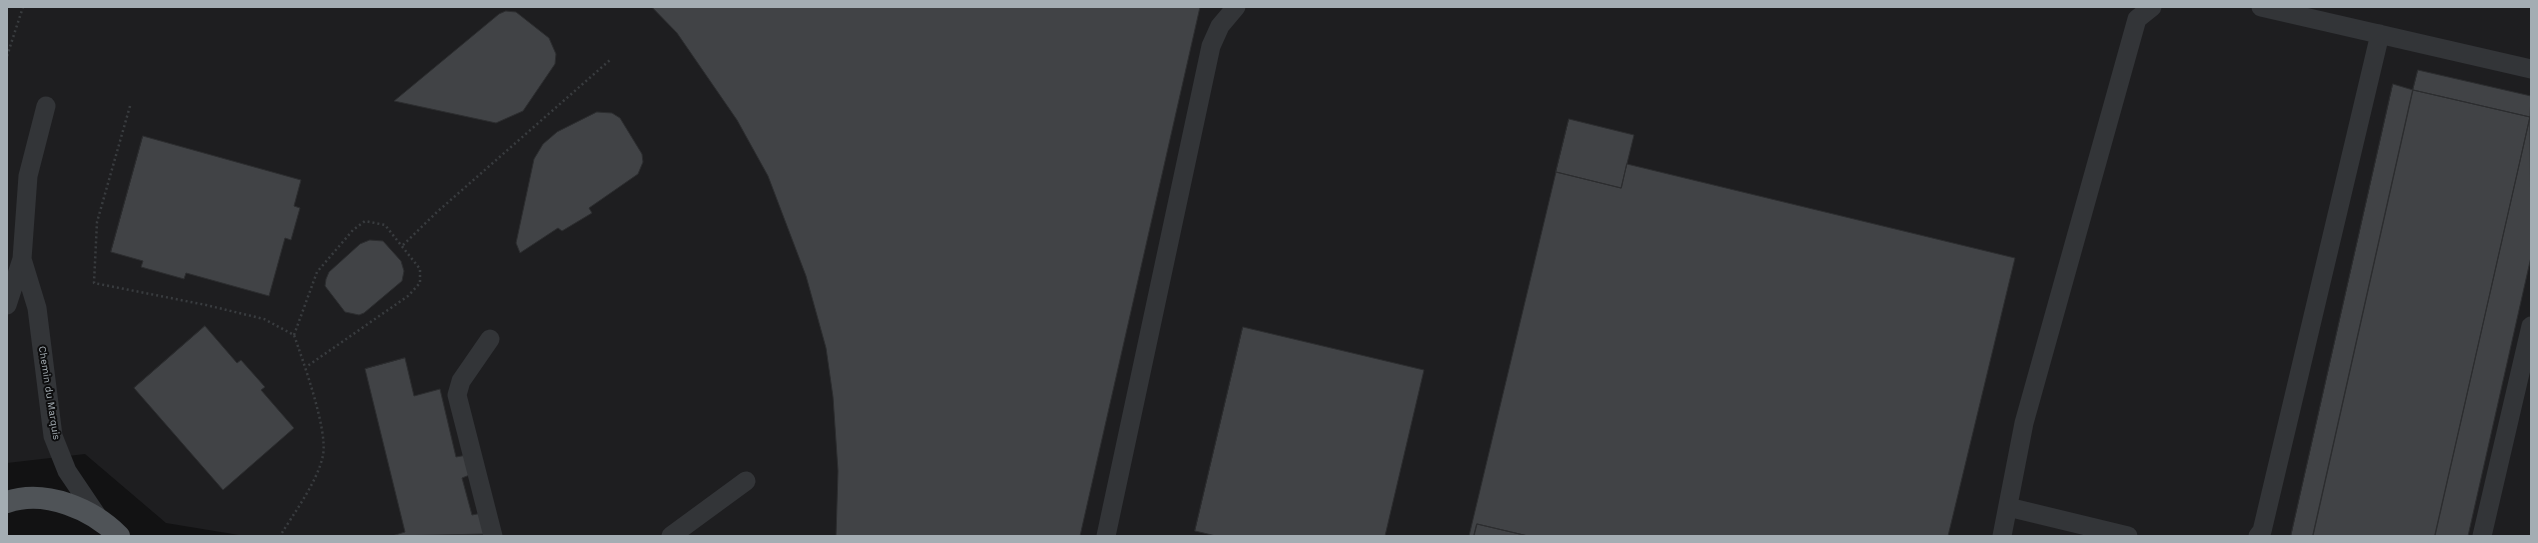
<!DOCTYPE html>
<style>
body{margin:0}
#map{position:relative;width:2538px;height:543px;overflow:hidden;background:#121213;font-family:"Work Sans",sans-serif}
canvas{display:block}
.frame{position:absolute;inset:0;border:8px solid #a4adb3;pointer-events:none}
</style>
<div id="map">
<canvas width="2538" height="543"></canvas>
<div class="frame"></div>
</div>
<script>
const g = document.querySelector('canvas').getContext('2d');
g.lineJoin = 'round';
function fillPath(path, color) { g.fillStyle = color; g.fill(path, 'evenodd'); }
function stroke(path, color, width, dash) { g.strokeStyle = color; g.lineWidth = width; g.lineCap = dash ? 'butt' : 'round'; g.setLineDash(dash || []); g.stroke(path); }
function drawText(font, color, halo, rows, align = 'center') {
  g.font = font + ' "Work Sans",sans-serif'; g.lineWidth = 4; g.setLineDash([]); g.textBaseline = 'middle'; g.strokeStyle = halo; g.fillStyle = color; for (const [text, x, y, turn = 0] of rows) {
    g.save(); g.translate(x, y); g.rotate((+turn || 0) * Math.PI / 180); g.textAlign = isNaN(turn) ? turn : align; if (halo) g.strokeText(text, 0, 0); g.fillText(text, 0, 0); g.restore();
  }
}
fillPath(new Path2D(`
 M7 7H2531V536H245L166 523 85 454 7 463Z`), '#1e1e20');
const building = new Path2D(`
 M652 7H1200L1080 536H836L838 471 833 397 826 348 806 276 768 176 737 120 677 33Z
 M506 11 516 12 549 38 556 54 555 64 523 111 496 123 394 101 499 14Z
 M2418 70 2531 96 2530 117 2413 90Z
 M2393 84 2413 90 2313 536H2291Z
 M2413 90 2530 117 2435 536H2313Z
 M597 112 612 113 620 118 642 154 643 162 638 174 589 208 592 213 562 231 558 228 520 253 516 243 534 159 543 144 557 132Z
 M2530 117 2531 257 2468 536H2435Z
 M1569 119 1634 135 1621 188 1556 172Z
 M143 136 301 180 294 206 300 208 291 240 285 238 269 296 186 273 184 279 141 267 143 261 111 252Z
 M1627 164 2015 258 1948 536H1528L1477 524 1474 536H1469L1556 172 1621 188Z
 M370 240 383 241 401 261 404 271 402 281 364 313 359 315 345 312 325 286 326 279 329 272 360 244Z
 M205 326 237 363 241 360 265 387 261 390 294 428 223 490 134 388Z
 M1243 327 1424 370 1385 536H1216L1195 531Z
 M405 358 414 396 440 389 456 457 467 455 472 474 462 478 472 515 482 513 486 534 392 536 405 532 365 369Z
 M1477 524 1528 536H1474Z`);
fillPath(building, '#414346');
stroke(building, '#2c2d2f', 1);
stroke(new Path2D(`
 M7 56 23 7
 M130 106 97 222 94 283 206 305 264 319 294 335C303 361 328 430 323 455 318 481 294 513 280 536
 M403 245 437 212 610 60
 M294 335 317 272 353 230 365 221 385 225 420 269V283L408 296 306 367`), '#393c3f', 2.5, [2, 3]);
stroke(new Path2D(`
 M2261 7 2531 69
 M22 259 37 308 53 436 67 471 98 517
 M7 305 22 259 28 176 46 106
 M490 339 461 381 457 395 493 536
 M2008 507 2128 536
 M671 536 746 481
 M1106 536 1211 46 1220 26 1236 7
 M2002 536 2024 423 2137 19 2152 7
 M2258 536 2262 531 2380 34
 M2482 536 2531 326`), '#333538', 19);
stroke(new Path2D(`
 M7 502C46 489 92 509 119 536`), '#4f5357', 22);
drawText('10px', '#a4adb3', '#0d0d0e', [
 ["Chemin du Marquis",49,393,81]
]);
</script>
